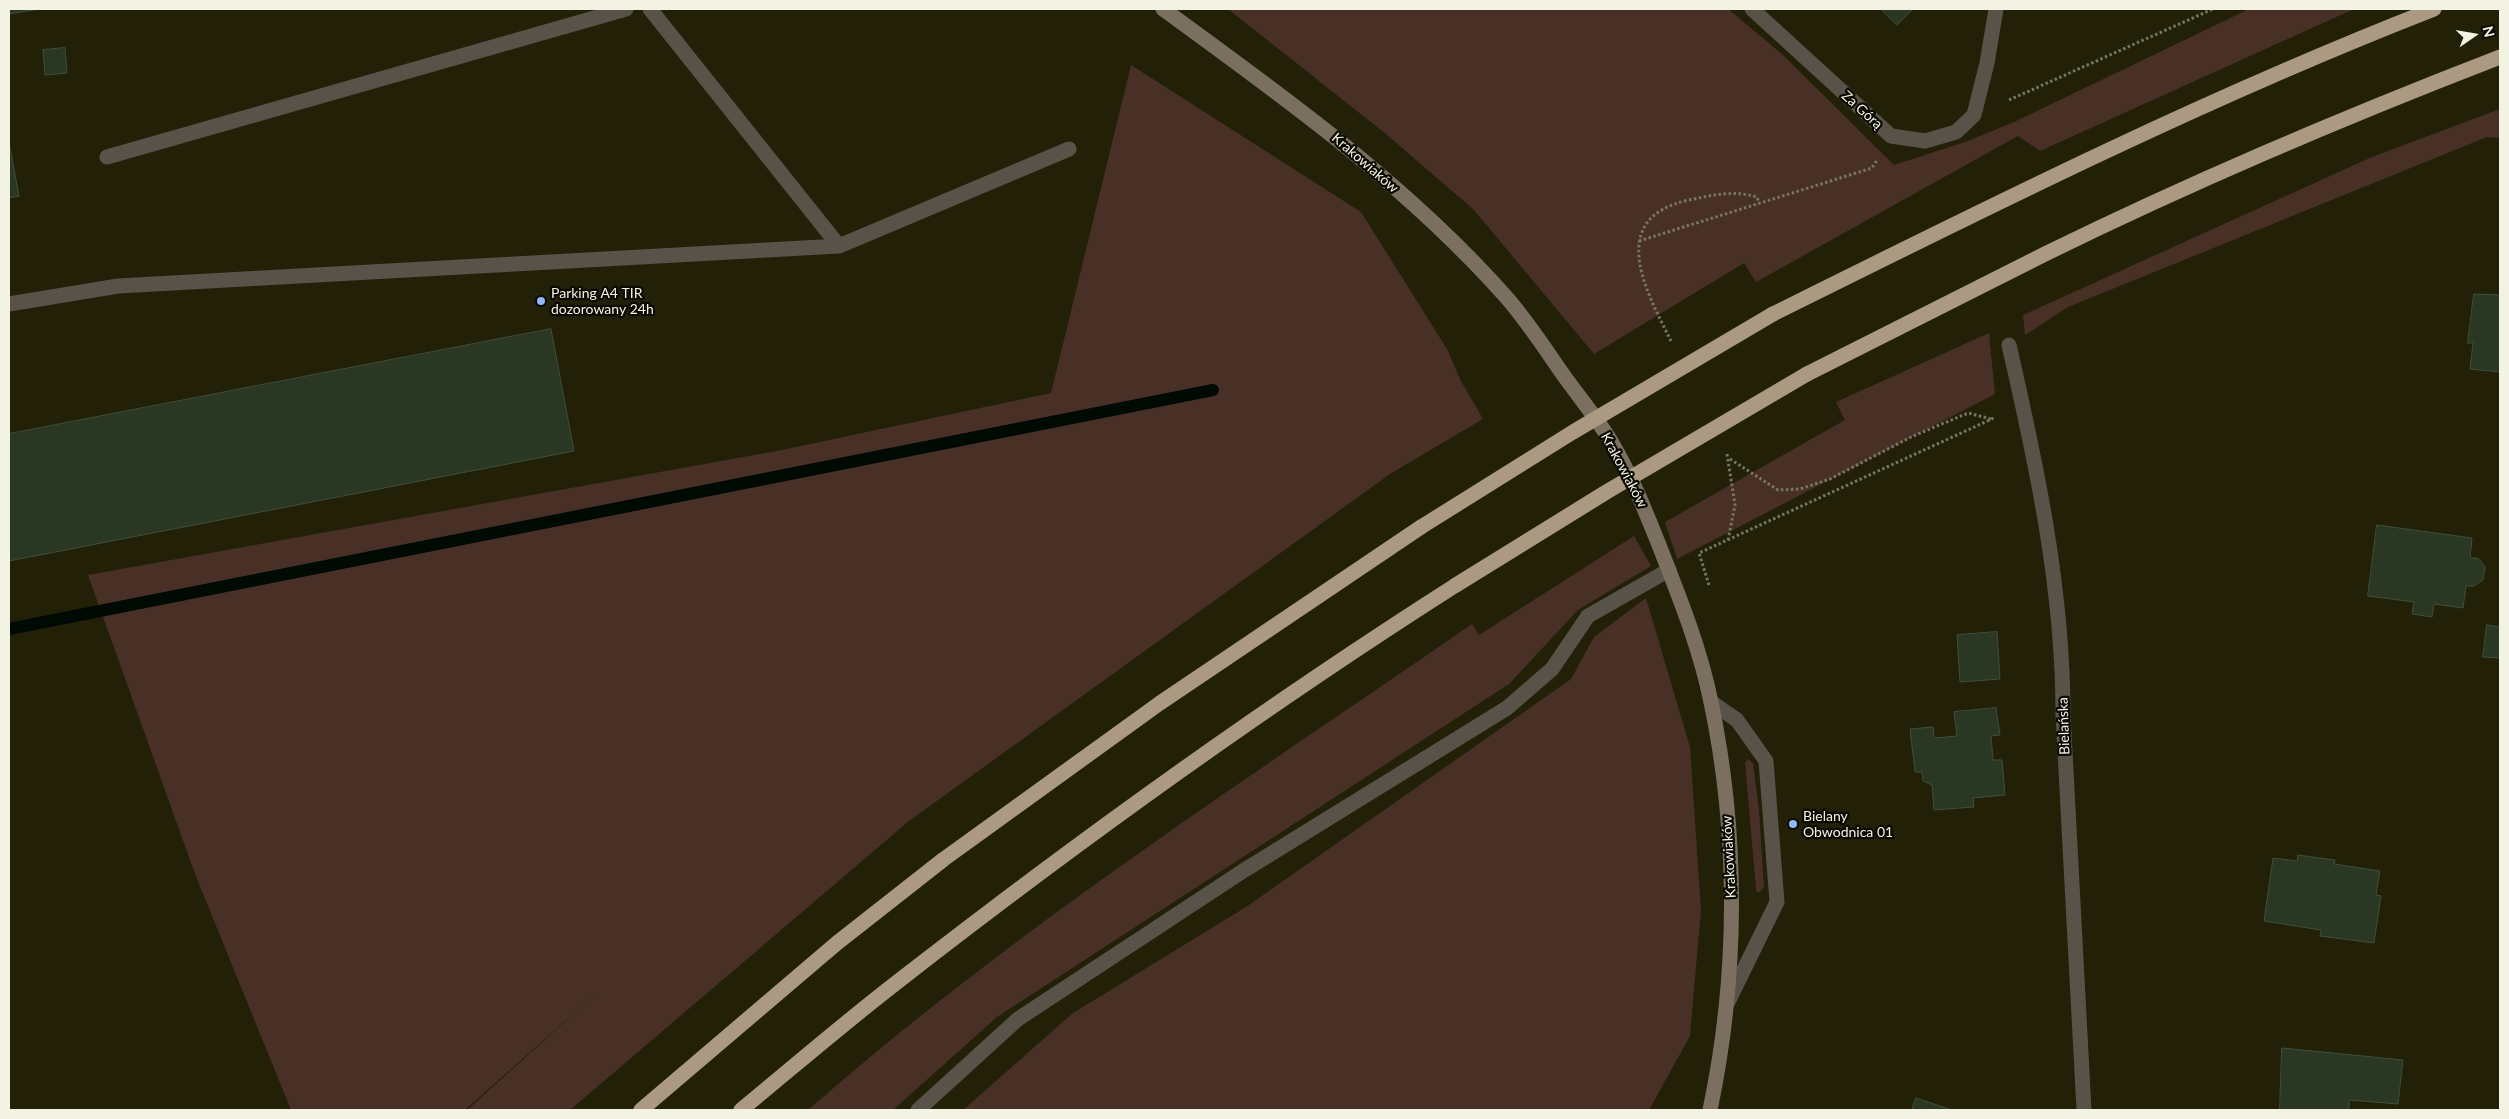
<!DOCTYPE html>
<meta charset="utf-8">
<style>
body{margin:0}
#map{position:relative;width:2509px;height:1119px;overflow:hidden;background:#222007;font-family:Lato,sans-serif}
canvas{display:block}
.frame{position:absolute;inset:0;border:10px solid #f3f3e4;pointer-events:none}
.north{position:absolute;left:2449px;top:10px;width:50px;height:50px;-webkit-text-stroke:4px #0a0902;paint-order:stroke;rotate:77deg;font-size:14px;font-weight:700;line-height:20px;text-align:center;color:#f3f3e4}
.north::after{content:'';display:block;margin:auto;width:18px;height:22px;background:#f3f3e4;clip-path:polygon(50% 0,100% 100%,50% 72%,0 100%)}
</style>
<div id="map">
<canvas width="2509" height="1119"></canvas>
<div class="frame"></div>
<div class="north">N</div>
</div>
<script>
const g = document.querySelector('canvas').getContext('2d');
g.lineJoin = 'round';
function fillPath(path, color) { g.fillStyle = color; g.fill(path, 'evenodd'); }
function stroke(path, color, width, dash) { g.strokeStyle = color; g.lineWidth = width; g.lineCap = dash ? 'butt' : 'round'; g.setLineDash(dash || []); g.stroke(path); }
function drawText(font, color, halo, rows, align = 'center') {
  g.font = font + ' Lato,sans-serif'; g.lineWidth = 4.5; g.setLineDash([]); g.textBaseline = 'middle'; g.strokeStyle = halo; g.fillStyle = color; for (const [text, x, y, turn = 0] of rows) {
    g.save(); g.translate(x, y); g.rotate((+turn || 0) * Math.PI / 180); g.textAlign = isNaN(turn) ? turn : align; if (halo) g.strokeText(text, 0, 0); g.fillText(text, 0, 0); g.restore();
  }
}
fillPath(new Path2D(`
 M1228 9H1728L1783 55 1894 165 1965 142 2012 123 2249 9H2354L2040 151 2018 136 1756 282 1744 263 1594 354 1474 210 1386 134Z
 M1131 65 1361 212 1447 349 1461 381 1483 419 1390 474 909 821 570 1110H467L599 991 465 1110H291L195 874 88 575 782 450 1051 393Z
 M2500 109V138L2487 137 2068 307 2025 335 2023 315 2372 157Z
 M1989 333 1995 394 1677 559 1665 522 1845 420 1836 402Z
 M1634 536 1651 566 1578 610 1509 684 997 1017 893 1110H808C1014 929 1246 780 1472 624L1479 635Z
 M1646 598 1690 747 1701 910 1690 1036 1649 1110H963L1073 1013 1246 907 1571 679 1594 637Z
 M1748 759 1753 763 1759 810 1764 887 1760 892H1757L1756 889 1745 763Z`), '#483026');
stroke(new Path2D(`
 M9 629 1213 390`), '#000a05', 12);
const building = new Path2D(`
 M9 9H39L9 14Z
 M1881 9H1913L1897 25Z
 M65 48 67 73 45 75 43 50Z
 M9 142 19 196 9 198Z
 M2474 294 2500 295V372L2470 369 2473 343H2468Z
 M551 329 574 451 9 561V434Z
 M2377 525 2472 538 2470 558H2478L2485 567 2483 580 2474 586H2466L2463 608 2434 604 2432 617 2412 614 2414 602 2368 596Z
 M2487 625 2500 627V658L2483 657Z
 M1997 632 2000 679 1960 682 1957 635Z
 M1996 708 2000 735 1991 736 1993 760H2002L2005 795 1973 798 1974 807 1934 810 1932 785 1923 781 1922 772H1915L1910 729 1933 727 1934 738 1957 736 1954 712Z
 M2298 855 2335 860 2334 864 2380 871 2376 895 2381 896 2374 943 2320 936 2321 930 2264 921 2273 858 2297 861Z
 M2282 1048 2403 1060 2398 1104 2349 1100V1110H2280Z
 M1916 1098 1952 1110H1912Z`);
fillPath(building, '#293723');
stroke(building, '#404f3a', 1);
stroke(new Path2D(`
 M2009 100 2213 9
 M1639 241 1872 168 1877 160
 M1671 341C1646 291 1605 218 1689 200 1712 195 1735 190 1757 197L1759 203
 M1727 454 1735 505 1728 540
 M1730 459 1778 490 1800 489 1830 479 1911 437 1968 413 1991 419
 M1709 585 1699 553 1994 418`), '#777661', 3, [2.5, 2.5]);
stroke(new Path2D(`
 M650 9 839 246
 M107 157 626 9
 M9 304 118 286 839 246 1069 149
 M1711 702 1737 720 1766 761 1777 902 1728 1002
 M918 1110 1018 1019 1243 871 1507 708 1552 669 1588 616 1669 570`), '#595249', 15);
stroke(new Path2D(`
 M1752 9 1891 136 1925 141 1956 132 1974 115 1987 63 1996 9
 M2009 345C2037 467 2063 589 2063 714L2084 1110`), '#595249', 15);
stroke(new Path2D(`
 M1163 9C1284 97 1407 185 1507 298 1527 321 1544 347 1562 373 1578 396 1597 418 1612 443 1631 475 1645 510 1659 545 1679 596 1700 648 1711 702 1739 836 1738 977 1710 1110`), '#7b6f60', 15);
stroke(new Path2D(`
 M1773 314C1990 206 2208 97 2434 9
 M1807 374C1887 334 1967 293 2047 253 2194 181 2347 116 2500 57
 M641 1110 837 943 944 859 1160 703 1421 527
 M741 1110C792 1068 843 1024 896 983 1077 842 1263 708 1456 585`), '#ab9982', 15);
stroke(new Path2D(`
 M1421 527 1573 432 1773 314
 M1456 585 1608 491 1807 374`), '#ab9982', 15);
for (const [x, y, r, color] of [
 [541,301,5,"#92b7fd"],
 [1793,824,5,"#92b7fd"]
]) { const dot = new Path2D(); dot.arc(x, y, r, 0, 2 * Math.PI); g.fillStyle = color; g.fill(dot); stroke(dot, '#0a0902', 2); }
drawText('14px', '#f3f3e4', '#0a0902', [
 ["Za Górą",1862,110,42],
 ["Krakowiaków",1365,163,41],
 ["Krakowiaków",1624,470,62],
 ["Bielańska",2064,726,-92],
 ["Krakowiaków",1729,857,-93]
]);
drawText('14px', '#f3f3e4', '#0a0902', [
 ["Parking A4 TIR",551,293],
 ["dozorowany 24h",551,309],
 ["Bielany",1803,816],
 ["Obwodnica 01",1803,832]
], 'left');
</script>
